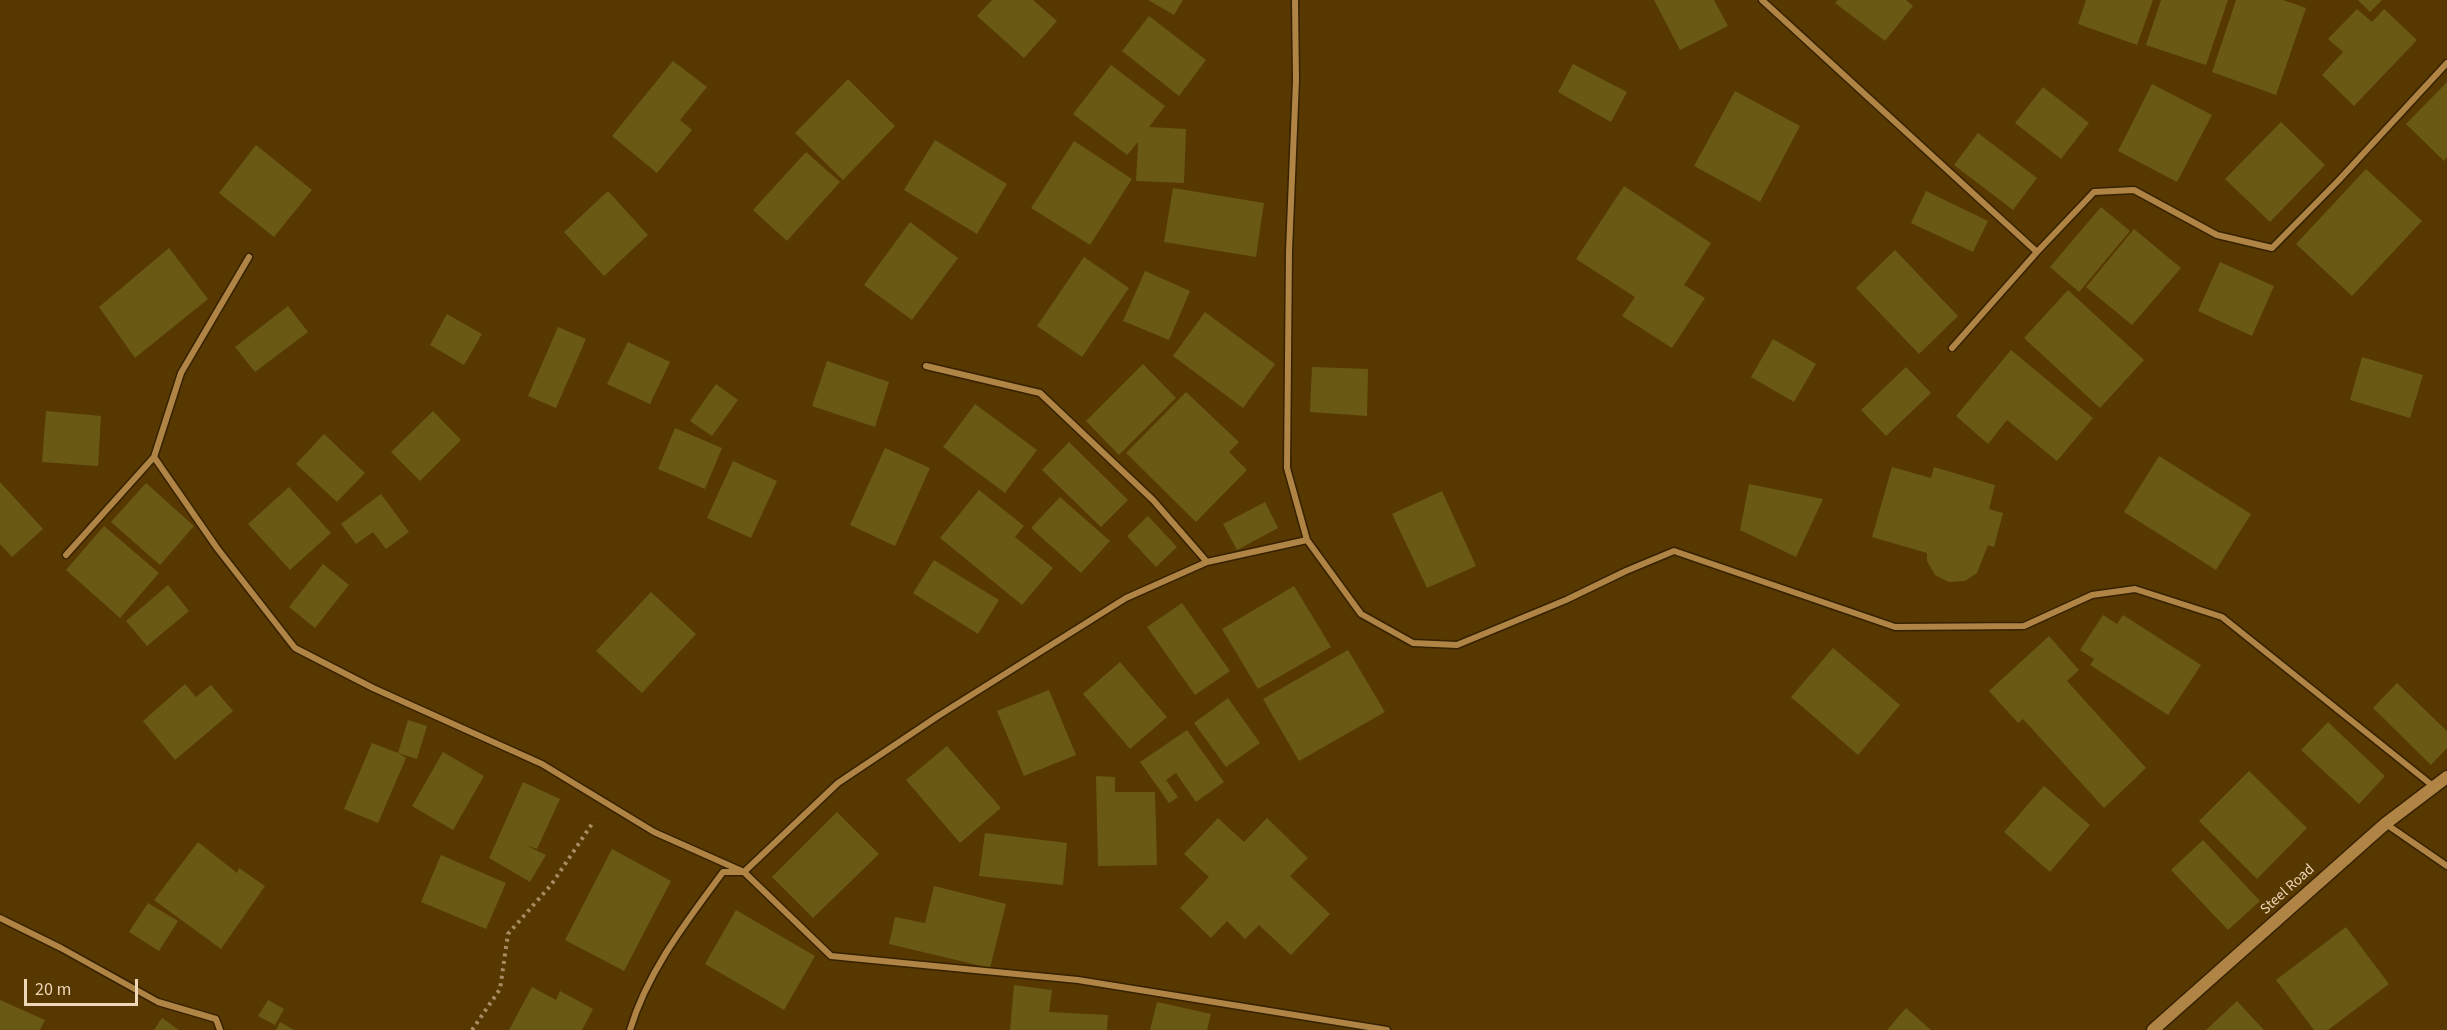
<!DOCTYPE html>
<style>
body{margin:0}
#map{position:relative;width:2447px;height:1030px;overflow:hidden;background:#573800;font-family:"Source Sans 3",sans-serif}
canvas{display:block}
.scale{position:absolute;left:24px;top:979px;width:114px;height:27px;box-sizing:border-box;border:3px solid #eed7b8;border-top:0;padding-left:8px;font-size:18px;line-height:21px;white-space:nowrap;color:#eed7b8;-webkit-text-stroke:4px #573800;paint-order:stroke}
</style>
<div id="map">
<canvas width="2447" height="1030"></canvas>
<div class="scale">20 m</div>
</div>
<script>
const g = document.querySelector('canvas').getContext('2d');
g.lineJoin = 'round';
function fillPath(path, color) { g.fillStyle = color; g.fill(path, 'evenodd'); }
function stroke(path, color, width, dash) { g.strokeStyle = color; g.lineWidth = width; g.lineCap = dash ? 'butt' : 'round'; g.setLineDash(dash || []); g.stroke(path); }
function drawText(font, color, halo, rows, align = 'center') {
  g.font = font + ' "Source Sans 3",sans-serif'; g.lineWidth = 6; g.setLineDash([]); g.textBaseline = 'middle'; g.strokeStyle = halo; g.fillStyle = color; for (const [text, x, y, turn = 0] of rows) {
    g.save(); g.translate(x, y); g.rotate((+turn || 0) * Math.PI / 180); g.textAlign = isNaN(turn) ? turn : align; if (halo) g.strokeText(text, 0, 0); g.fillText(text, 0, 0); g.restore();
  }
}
fillPath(new Path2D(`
 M992 0H1033L1057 21 1024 58 977 16Z
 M1148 0H1183L1174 15Z
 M1654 0H1714L1728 26 1680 50Z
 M1838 0H1906L1913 6 1885 41 1835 3Z
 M2086 0H2153L2137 45 2078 24Z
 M2161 0H2228L2206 65 2146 45Z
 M2236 0H2283L2306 8 2276 95 2212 72Z
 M2358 0H2382L2370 12Z
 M2357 9 2372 22 2384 9 2417 40 2354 106 2322 75 2343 52 2328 39Z
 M1149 16 1206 60 1179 96 1122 51Z
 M673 61 707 87 680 120 692 130 657 173 612 136Z
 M1573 64 1627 92 1611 122 1558 92Z
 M1111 65 1165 106 1149 127 1186 129 1184 183 1136 181 1138 142 1127 155 1073 114Z
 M848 79 895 126 843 180 795 133Z
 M2447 82V157L2444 161 2406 124Z
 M2152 84 2212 115 2177 182 2118 151Z
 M2043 87 2089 123 2061 159 2015 123Z
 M1735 91 1800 126 1760 202 1694 166Z
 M2281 122 2325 165 2270 222 2225 179Z
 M1978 133 2037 178 2013 210 1954 165Z
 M935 140 1007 184 977 234 904 190Z
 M1074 141 1132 179 1090 245 1031 208Z
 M256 145 312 190 274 237 219 193Z
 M806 152 840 182 787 241 753 210Z
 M2366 169 2422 221 2352 296 2296 244Z
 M1624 186 1711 243 1684 285 1705 298 1672 348 1622 316 1635 297 1576 259Z
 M1173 188 1264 203 1256 257 1164 242Z
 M608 191 648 235 604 276 564 232Z
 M1926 191 1988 221 1973 252 1911 223Z
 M2101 207 2130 231 2079 292 2050 267Z
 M910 222 958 258 912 320 864 285Z
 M2134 229 2181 268 2132 325 2086 287Z
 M169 248 208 299 135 358 99 307Z
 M1895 250 1958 316 1919 354 1856 288Z
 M1084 257 1129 288 1082 357 1037 326Z
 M2220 262 2274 286 2252 336 2198 311Z
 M1145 271 1190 291 1169 340 1123 321Z
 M2068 290 2144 360 2100 408 2024 338Z
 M288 306 308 332 255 372 235 347Z
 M1205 312 1275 364 1243 408 1173 356Z
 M447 314 482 334 464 365 430 345Z
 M558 327 586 339 556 408 528 396Z
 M1773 339 1816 364 1794 402 1751 377Z
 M628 342 670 362 650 404 607 384Z
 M2011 350 2093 418 2057 461 2007 420 1988 444 1956 416Z
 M2362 357 2423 375 2410 418 2350 400Z
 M827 361 889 382 875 427 812 406Z
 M1143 364 1176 398 1119 455 1086 421Z
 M1312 367 1368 369 1367 416 1310 412Z
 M1906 367 1931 393 1886 436 1861 410Z
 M716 384 738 400 712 436 690 421Z
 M1186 392 1239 442 1229 452 1247 470 1196 522 1126 453Z
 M975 404 1037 450 1005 493 943 447Z
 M46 411 101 416 98 466 42 462Z
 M433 411 461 440 420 481 391 452Z
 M675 428 722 448 705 489 658 469Z
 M324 434 365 473 337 502 296 464Z
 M1069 442 1128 500 1101 527 1042 470Z
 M885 448 930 468 895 546 850 525Z
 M2159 456 2251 514 2216 570 2124 512Z
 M733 461 777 481 751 538 707 518Z
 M1892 467 1931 478 1934 467 1995 485 1989 509 2003 513 1994 547 1988 545 1977 573 1965 581 1949 582 1935 575 1927 561V553L1872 537Z
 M0 482 43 529 12 557 0 544Z
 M146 483 194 526 160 565 111 522Z
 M1749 484 1823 499 1796 557 1740 530Z
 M289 487 331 533 290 570 248 524Z
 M979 490 1024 526 1015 537 1053 568 1022 605 940 538Z
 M1442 491 1476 566 1427 588 1392 514Z
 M381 494 409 532 386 549 373 532 356 544 341 524Z
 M1060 497 1110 541 1081 573 1031 528Z
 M1265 502 1278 528 1237 550 1223 524Z
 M1148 516 1177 547 1156 567 1127 536Z
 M104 526 159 573 120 618 66 570Z
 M934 560 999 600 978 634 913 593Z
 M323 564 349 585 315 628 289 607Z
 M168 585 189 611 147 646 126 621Z
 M1294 586 1331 647 1258 689 1222 629Z
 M651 592 696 634 642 693 596 651Z
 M1182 603 1230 671 1195 695 1147 627Z
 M2103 615 2117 624 2123 615 2201 665 2168 715 2090 665 2094 659 2080 650Z
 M2049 636 2079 670 2067 681 2146 768 2104 808 2023 719 2018 723 1989 691Z
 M1833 648 1900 705 1858 755 1791 697Z
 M1348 650 1385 712 1299 761 1263 699Z
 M1120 662 1167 717 1130 749 1083 694Z
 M2397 683 2447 731V748L2431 765 2373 708Z
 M185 684 196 697 211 685 233 711 175 760 143 721Z
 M1049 690 1076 755 1024 776 997 711Z
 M1228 698 1260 743 1226 767 1194 723Z
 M408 720 427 726 417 759 398 753 406 758 378 823 344 809 372 743 398 753Z
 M2328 722 2385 776 2359 804 2301 750Z
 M1187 730 1224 782 1196 802 1176 773 1166 780 1178 797 1169 803 1140 762Z
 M947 746 1001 808 960 843 906 780Z
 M443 752 484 776 453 830 412 806Z
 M2249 771 2307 828 2257 879 2199 821Z
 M1096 776 1115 777V792H1155L1157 865 1098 866Z
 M523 782 560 799 537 849 525 845 546 855 530 882 489 858Z
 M2044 786 2090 825 2050 872 2004 832Z
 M837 812 879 854 813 918 772 877Z
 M1218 818 1244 842 1267 818 1308 858 1290 876 1330 914 1291 955 1259 925 1245 939 1227 921 1211 938 1180 908 1209 877 1184 854Z
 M985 833 1067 843 1063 885 979 876Z
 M2203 840 2260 901 2228 930 2171 870Z
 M198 842 237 873 239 868 265 886 221 949 154 900Z
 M612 849 671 881 624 971 565 940Z
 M441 855 506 883 486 929 421 902Z
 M934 886 1006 904 990 968 889 944 895 917 925 923Z
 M148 903 178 921 159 951 129 932Z
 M736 910 815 956 784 1010 705 964Z
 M2346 927 2389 984 2328 1030H2314L2276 980Z
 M1014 985 1052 990 1049 1012 1108 1015 1107 1030H1010Z
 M532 987 556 1000 560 991 593 1009 582 1030H509Z
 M0 1000 45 1020 40 1030H0Z
 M268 1000 284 1009 275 1025 258 1016Z
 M2237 1001 2264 1030H2206Z
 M1157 1002 1211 1014 1207 1030H1150Z
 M1906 1008 1931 1030H1887Z
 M162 1018 179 1030H154Z
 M280 1022 294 1030H276Z`), '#695915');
const street = new Path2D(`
 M1295 0 1296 80 1289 251 1287 468 1307 540 1361 614 1413 643 1457 645 1566 600 1626 571 1674 551 1895 627 2024 626 2092 595 2135 589 2222 617 2433 786
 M1762 0 2037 252
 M1952 348 2037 252 2094 192 2134 190 2217 235 2272 248 2338 181 2447 63
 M926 366 1040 393 1153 500 1207 562
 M154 457 217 548 295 648 373 688 542 764 654 832 744 872 831 956 1078 980 1387 1030
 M66 555 154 457 181 373 249 257
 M2386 824 2447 866
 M0 918 61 948 158 1002 216 1019 220 1030
 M630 1030C648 970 687 921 723 872H744L838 783 938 716 1126 598 1207 562 1307 540`);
const secondary = new Path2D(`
 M2153 1030 2385 824 2447 777`);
stroke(street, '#362100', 9);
stroke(secondary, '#362100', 15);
stroke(new Path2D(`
 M472 1030 500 989 508 934 551 885 594 821`), '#a88d63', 4, [3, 4.5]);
stroke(street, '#af8444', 6);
stroke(secondary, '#af8444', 12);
drawText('15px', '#eed7b8', '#573800', [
 ["Steel Road",2288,890,-42]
]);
</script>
